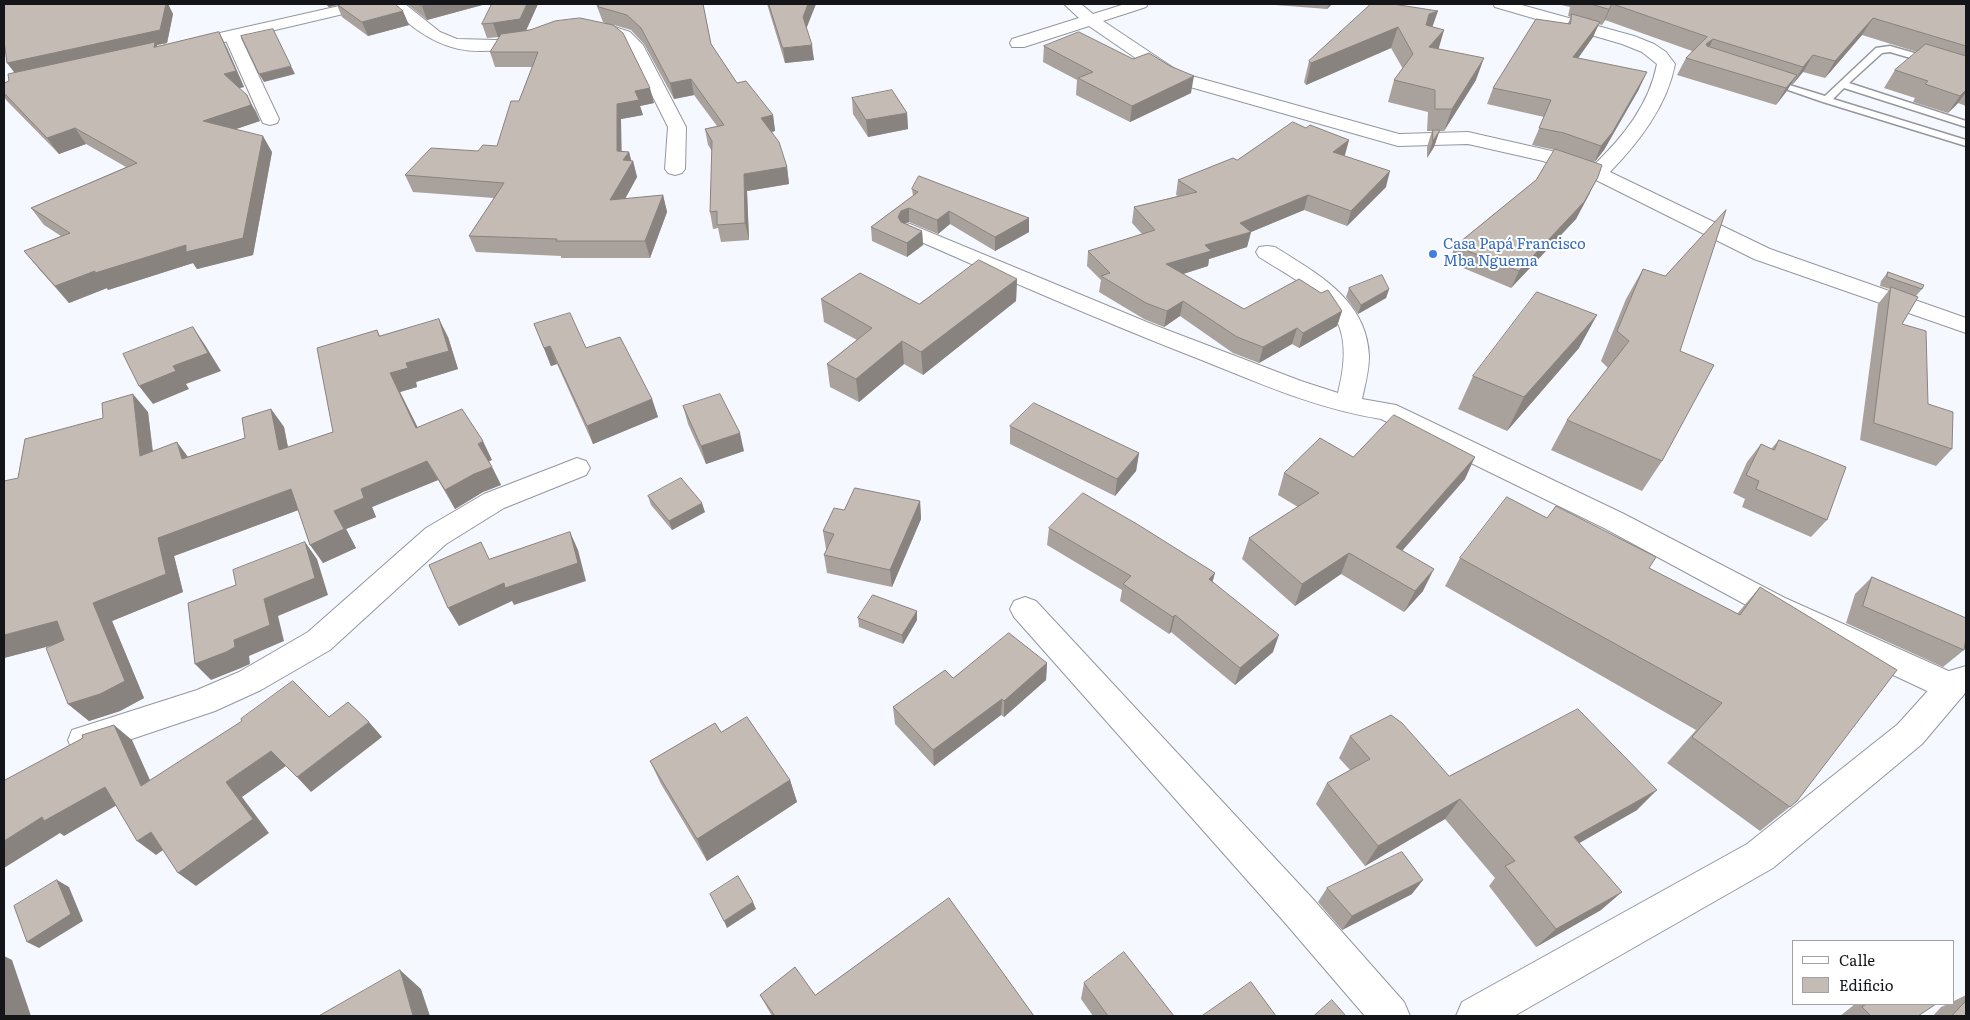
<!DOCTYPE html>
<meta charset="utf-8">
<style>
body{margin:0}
#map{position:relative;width:1970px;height:1020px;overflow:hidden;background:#f5f8fe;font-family:Literata,serif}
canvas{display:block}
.frame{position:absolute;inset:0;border:5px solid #131518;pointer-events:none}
.legend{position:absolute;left:1792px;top:940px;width:162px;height:65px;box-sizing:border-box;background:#fff;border:1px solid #a1a1a3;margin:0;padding:6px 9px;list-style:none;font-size:15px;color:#131518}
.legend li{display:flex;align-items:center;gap:10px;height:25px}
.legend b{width:25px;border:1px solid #a1a1a3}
</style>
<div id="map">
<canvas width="1970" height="1020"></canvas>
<div class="frame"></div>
<ul class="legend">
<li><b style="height:6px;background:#fff"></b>Calle</li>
<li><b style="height:14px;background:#c4bbb5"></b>Edificio</li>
</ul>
</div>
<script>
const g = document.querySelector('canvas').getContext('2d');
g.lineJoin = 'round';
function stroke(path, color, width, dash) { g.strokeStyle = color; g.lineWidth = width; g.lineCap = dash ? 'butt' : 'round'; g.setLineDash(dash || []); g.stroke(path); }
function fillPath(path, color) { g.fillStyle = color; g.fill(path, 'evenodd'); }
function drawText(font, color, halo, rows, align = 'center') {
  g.font = font + ' Literata,serif'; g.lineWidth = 4; g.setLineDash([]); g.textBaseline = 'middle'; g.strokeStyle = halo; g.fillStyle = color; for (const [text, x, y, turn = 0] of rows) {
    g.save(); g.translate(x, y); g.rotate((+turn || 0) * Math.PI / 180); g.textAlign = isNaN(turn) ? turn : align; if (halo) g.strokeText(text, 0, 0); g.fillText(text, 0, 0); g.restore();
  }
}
const service = new Path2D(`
 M1890 46 1966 68V74L1890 52 1882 53 1849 83 1966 121V127L1844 88 1833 99 1966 140V146L1823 102 1765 82 1770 79 1825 96 1876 48Z`);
const minor = new Path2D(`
 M387 4H405L440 32 457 39 496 40 532 33 538 34 540 38C536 45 524 46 516 47 472 56 442 51 407 22 401 16 392 11 387 4Z
 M1064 4H1081L1093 14 1125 4H1148L1146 7 1103 21 1181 73 1399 134 1468 132 1556 152 1594 165C1623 137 1649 105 1657 64L1642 52 1622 44 1495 7 1493 4H1518L1634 36 1654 44 1666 52 1675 64C1667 106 1639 142 1610 172L1770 249 1966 318V333L1754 259 1590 177 1543 161 1468 144 1398 146 1169 81 1089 26 1024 47H1012L1010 43 1012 39 1079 18Z
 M588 22 609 25 630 32 643 45 686 127 685 169 682 173 675 175 668 173 665 169 668 127 628 47 618 38 582 30 580 27 582 24Z
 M232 31 238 33 240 36 279 119 277 123 270 125 263 123 261 119 224 36 226 33Z
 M910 224 1154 325 1301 381 1338 393C1359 312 1321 295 1259 257L1256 252 1259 247 1267 246 1275 247C1318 274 1367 300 1369 356 1369 371 1365 385 1362 399L1396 405 1624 514 1785 598 1962 677 1966 688 1962 697 1951 701 1940 697 1763 614 1604 528 1381 419C1317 409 1259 383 1199 359 1099 320 1001 277 903 234L900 230 903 226Z
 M577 458 586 461 590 468 586 475 504 508 446 544 330 650 261 690 215 711 84 755 72 750 68 740 72 730 197 690 239 672 308 632 426 528 484 494Z
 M1025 597 1036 601 1312 898 1404 1002 1410 1016H1365L1286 924 1014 617 1010 609 1014 601Z`);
const tertiary = new Path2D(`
 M348 4H375L373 7 186 51 180 50 178 46 180 42Z
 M1966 666V692L1922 744 1773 868 1514 1016H1456L1462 1002 1747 844 1898 724 1934 684 1939 674Z`);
stroke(service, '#93979f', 3);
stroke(minor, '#93979f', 2);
stroke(tertiary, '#93979f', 2);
fillPath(service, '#fff');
fillPath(minor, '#fff');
fillPath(tertiary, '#fff');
fillPath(new Path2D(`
 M4 4H168L173 14 167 43 157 45V46L227 48 244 87 239 88 256 111 260 121 236 129 272 152 253 255 197 269 193 263 108 290 107 288 69 303 38 268 24 251 61 236 44 225 31 208 126 167 86 144 59 154 7 101 4 97V83L9 81 14 72Z
 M325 4H395L409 25 368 36 342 17 337 5 329 7Z
 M407 4H486L427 20Z
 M492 4H538L526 30 607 24 603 22 596 4H703L711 44 737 83 773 115 775 131 772 132 787 167 789 184 747 191 749 240 721 242 718 228 713 229 710 212 712 151 708 145 705 129 717 126 694 95 674 99 644 44 631 30 614 25 654 103 640 106 643 115 621 119V151L629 152 631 161H633L637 177 625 199 663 195 667 212 650 258H561V256L476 252 469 236 494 198 413 192 405 175 478 151 497 146 519 101 532 67H495L490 52 500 37 487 38 482 24Z
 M767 4H816L806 27 814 60 785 63Z
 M1274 4H1332L1327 9 1275 5Z
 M1371 4 1433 27 1444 30 1438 48 1476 80 1444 131H1439L1434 147 1427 158V147L1432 131H1427L1428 112 1388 102 1394 80 1403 69 1391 48 1306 85 1304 82 1309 61Z
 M1557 4H1966V106L1958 103 1948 113 1913 102 1915 98 1884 88 1895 70 1917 52 1862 35 1825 78 1803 72 1793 84H1791L1786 92 1776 105 1677 75 1686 58 1692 51 1605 20 1602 25 1598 24 1593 37 1578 58 1639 89 1604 150 1594 162 1590 193 1576 219 1511 288 1449 262 1455 246 1536 180 1555 150 1532 145 1544 117 1487 104 1493 88 1568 23 1571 17 1568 16 1570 7Z
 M1044 46 1191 93 1130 122 1076 95 1077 80 1043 62Z
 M852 98 907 113 908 129 868 137 853 114Z
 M1306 128 1349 140 1344 155 1386 187 1347 226 1304 210 1251 232 1247 247 1209 259 1208 266 1183 274 1244 309 1342 311 1337 326 1299 348 1292 344 1259 363 1233 353 1180 316 1164 327 1144 319 1099 292 1101 280 1087 266 1088 251 1142 234 1132 223 1134 207 1178 196 1176 195 1178 180 1237 160Z
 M912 189 1029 218V232L995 251 950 224 938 234 909 222 905 224 922 231 923 245 907 257 872 241 871 227 913 196Z
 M1643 269 1680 351 1662 461 1642 491 1551 450 1567 420 1608 368 1601 361 1626 299Z
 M1888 272 1922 289 1916 296 1902 324 1928 404 1952 449 1936 466 1860 440 1878 304 1890 289 1880 286 1881 281Z
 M1017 279 1016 301 923 375 904 364 859 402 830 387 827 364 857 340 824 322 821 299 919 304Z
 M1349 288 1389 289 1386 298 1358 314 1346 297Z
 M534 324 586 348 652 399 658 417 593 444 557 364 551 366Z
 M377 330 380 336 448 337 458 369 416 382 417 387 400 392 417 427 492 460 489 461 501 485 483 492 455 509 438 480 372 507 376 517 346 529 356 548 323 563 298 510 174 556 183 592 112 621 144 698 120 711 89 721 68 704 53 645 4 658 148 412 153 451 188 457 245 438 271 409 284 427 288 447 333 432Z
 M1579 348 1507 431 1458 409 1473 376Z
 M683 406 744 451 706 464 688 424Z
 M1010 426 1139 453 1136 471 1115 496 1010 444Z
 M1779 440 1827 520 1811 537 1742 507 1745 499 1733 493 1747 462 1761 444 1771 449Z
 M1353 457 1465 479 1402 551 1423 591 1404 612 1341 574 1295 606 1242 559 1249 538 1298 507 1278 495 1284 473Z
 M648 496 705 512 672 530 651 505Z
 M920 501 921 519 892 587 827 573 824 555 827 549H826L823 531 844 510Z
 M1547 518 1649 568 1737 614 1760 587 1797 801 1760 831 1667 763 1696 730 1445 586 1460 558Z
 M1049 528 1213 582 1273 652 1235 685 1171 632 1169 634 1120 601 1122 590 1047 545Z
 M1872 577 1964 650 1943 667 1846 623 1855 594Z
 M917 611V620L903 644 859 627 858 618Z
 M1047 663 1046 680 1004 717 1001 715 934 766 895 724 893 707 953 678Z
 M721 732 790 780 797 802 707 861 661 784 650 761Z
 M1350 736 1449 776 1637 810 1579 843 1601 910 1536 947 1489 886 1495 878 1445 819 1365 866 1316 804 1327 783 1350 770 1339 758Z
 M1327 888 1412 894 1342 930 1318 902Z
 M1084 983 1174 1016H1093L1081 999Z
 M760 995H815L1034 1016H772Z
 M1966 995V1016H1933L1941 1007 1948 1004H1954V1001Z
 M1855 1004H1936L1918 1016H1840Z`), '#a9a19c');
fillPath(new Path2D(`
 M166 4H168L173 14 167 43 157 45 164 58 163 62 17 76 7 63Z
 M327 4H337V5L329 7Z
 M430 4H486L427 20 422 6Z
 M527 4H538L525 33 498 37 493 23Z
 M808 4H816L805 32 803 17Z
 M1329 4H1332L1327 9Z
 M1612 4 1605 20 1602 25 1609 9Z
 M403 11 409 25 368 36 362 22Z
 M1438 11 1431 31 1423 35 1429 14Z
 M1873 18 1862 35 1825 78 1835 61Z
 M1600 22 1593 37 1567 74 1573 57Z
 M1398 27 1391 48 1306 85 1311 63Z
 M1444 30 1438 51 1429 47Z
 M219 32 227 48 244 87 232 90 224 74Z
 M1713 39 1705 56 1706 44Z
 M812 45 814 60 785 63 783 48Z
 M1813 55 1803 72 1793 84 1803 67Z
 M1484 58 1476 80 1444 131 1452 109Z
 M291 66 295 74 264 82 259 74Z
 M1647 72 1639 89 1604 150 1594 163 1601 146Z
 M1797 75 1786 92 1776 105 1786 88Z
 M1194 76 1191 93 1130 122 1132 106Z
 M691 79 694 95 674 99 670 83Z
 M650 88 654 103 640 106 643 115 621 119 622 167 617 151V104L635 91Z
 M1966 90V92L1958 103 1948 113 1960 96Z
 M247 95 260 121 212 137 203 121Z
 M907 113 908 129 868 137 866 120Z
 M773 115 775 131 764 134 761 118Z
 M75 128 86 144 59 154 47 138Z
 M1440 130 1434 147 1427 158 1433 141Z
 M263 136 272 152 253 255 197 269 193 263 108 290 107 288 69 303 55 286Z
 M1349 140 1345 155 1329 167 1333 152Z
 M629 152 632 163 633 161 637 177 615 217 610 200 623 160Z
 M787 167 789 184 747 191 749 240 745 223 744 174Z
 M1390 171 1386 187 1347 226 1351 211Z
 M1598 177 1576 219 1511 288 1519 271Z
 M663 195 667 212 650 258 645 241Z
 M1308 195 1304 210 1251 232 1247 247 1209 259 1208 266 1164 280 1166 264 1240 223Z
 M909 208V222L902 225 898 217 901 211Z
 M949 211 950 224 938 234 937 220Z
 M1029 218V232L995 251V237Z
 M922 231 923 245 907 257V243Z
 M1017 279 1016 301 923 375 921 352Z
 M1389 289 1386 298 1358 314 1361 305Z
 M1183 301 1180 316 1164 327 1167 311Z
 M1342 311 1337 326 1299 348 1303 333Z
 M1597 315 1579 348 1507 431 1524 397Z
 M439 319 448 337 458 369 416 382 417 387 400 392 427 446 416 428 390 373 406 363Z
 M193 327 205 345 221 371 186 384 189 389 153 404 139 386 173 366Z
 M1297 328 1292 344 1259 363 1263 347Z
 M902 341 904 364 859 402 856 379Z
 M550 346 557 364 551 366 544 348Z
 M133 394 148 412 155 474 140 456Z
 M652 399 658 417 593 444 587 426Z
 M271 409 284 427 292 469 279 450Z
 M740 433 744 451 706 464 701 446Z
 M483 441 492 460 487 462 478 444Z
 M177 442 191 461 182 459Z
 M1139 453 1136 471 1115 496 1117 479Z
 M1475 457 1465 479 1386 569 1396 547Z
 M427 461 438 480 372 507 376 517 346 529 356 548 323 563 310 545 334 511 361 489Z
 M492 467 501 485 483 492 455 509 445 490 474 474Z
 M291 489 304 508 174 556 183 592 112 621 144 698 120 711 89 721 68 704 93 603 158 538Z
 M920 501 921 519 892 587 890 570Z
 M702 503 705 512 672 530 669 521Z
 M570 532 578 550 586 581 514 605 512 601 459 626 448 608Z
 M305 542 317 559 328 595 278 616 284 641 249 656 250 664 241 668 211 680 195 664 234 640Z
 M1349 553 1341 574 1295 606 1302 584Z
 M1434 569 1423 591 1404 612 1415 591Z
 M1215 573 1210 591 1209 579Z
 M917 611V620L903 644 902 635Z
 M1175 615 1171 632 1169 634 1173 617Z
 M57 621 76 639 4 658V635Z
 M1279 635 1273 652 1235 685 1240 668Z
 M1047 663 1046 680 1004 717V701Z
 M1002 699 1001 715 934 766 933 750Z
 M369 722 382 737 311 792 297 777Z
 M114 725 132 740 159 800 141 786Z
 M271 751 286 766 242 797 269 833 196 886 178 873 226 782Z
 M790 780 797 802 707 861 697 839Z
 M105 787 124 801 64 836 60 833 4 868V841L42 817Z
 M1657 790 1637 810 1555 857 1574 837Z
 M1460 799 1445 819 1365 866 1378 846Z
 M151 832 169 846 156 855 137 841Z
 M57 880 69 887 83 921 39 948 27 942Z
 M1423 880 1412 894 1342 930 1352 916Z
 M1622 892 1601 910 1536 947 1556 929Z
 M753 902 756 909 727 928 724 921Z
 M4 956 12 960 31 1016H4Z
 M400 970 421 989 430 1016H413Z`), '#89837f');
const building = new Path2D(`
 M4 4H166L160 30 7 63 4 41Z
 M337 4H395L403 11 362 22Z
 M419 4H430L422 6Z
 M492 4H527L520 19 493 23 482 24Z
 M598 4H703L711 44 737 83 746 81 773 115 761 118 779 142 787 167 744 174 745 223 717 225V211L710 212 712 141 705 129 724 125 691 79 670 83 641 28 627 15 599 7Z
 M769 4H808L803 17 812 45 783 48Z
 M1371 4H1393L1438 11 1429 14 1426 25 1444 30 1429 47 1484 58 1452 109H1435V90L1394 80 1413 54 1398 27 1311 63 1309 61Z
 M1591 4H1612L1609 9Z
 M1613 4H1966V46L1873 18 1835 61 1813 55 1803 67 1713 39 1706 44 1707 46 1797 75 1786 88 1686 58 1707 37Z
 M1572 14 1600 22 1573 57 1647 72 1612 133 1601 146 1564 133 1539 128 1551 100 1493 88 1536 19 1570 24Z
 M580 18 613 25 623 33 650 88 635 91 639 100 617 104V151L629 152 623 160 633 161 610 200 663 195 645 241H556L557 239 469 236 504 183 405 175 431 148 478 151 483 145 497 146 511 101H519L538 52H490L501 34 530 30 555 21Z
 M273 29 291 66 259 74 241 36Z
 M219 32 236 71 224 74 247 95 251 105 203 121 263 136 243 238 186 252V245L95 273V271L55 286 24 251 70 233 31 208 137 163 75 128 47 138 4 93V83L9 81 8 74 155 42 154 47Z
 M1079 32 1133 59 1149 53 1170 66 1194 76 1132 106 1078 78 1093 72 1044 46Z
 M1926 44 1966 56V90L1960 96 1925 84 1928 81 1895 70Z
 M892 90 907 113 866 120 852 98Z
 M1293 122 1306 128 1310 125 1349 140 1333 152 1390 171 1351 211 1308 195 1240 223 1251 232 1205 245 1211 251 1166 264 1244 309 1299 279 1321 293 1328 290 1342 311 1303 333 1297 328 1263 347 1237 337 1183 301 1167 311 1146 303 1101 276 1110 273 1088 251 1155 230 1134 207 1197 192 1178 180 1233 158 1237 160Z
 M1433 130H1440L1433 141Z
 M1555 149 1602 165 1598 177 1584 202 1519 271 1455 246 1536 180Z
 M919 176 1029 218 995 237 949 211 937 220 909 208 901 211 898 217 901 222 922 231 907 243 871 227 918 192 912 189Z
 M1726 210 1680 351 1714 365 1662 461 1567 420 1629 341 1617 331 1643 269 1665 276Z
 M979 260 1017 279 921 352 902 341 856 379 827 364 872 328 821 299 860 273 919 304Z
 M1888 272 1924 285 1922 289 1887 277Z
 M1382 275 1389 289 1361 305 1349 288Z
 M1891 287 1918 297 1902 324 1926 331 1928 404 1953 412 1952 449 1874 423Z
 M1537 292 1597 315 1524 397 1473 376Z
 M570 313 586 348 620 337 652 399 587 426 550 346 544 348 534 324Z
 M439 319 449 351 406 363 408 368 390 373 416 428 462 409 483 441 478 444 492 467 474 474 445 490 427 461 361 489 364 498 334 511 344 529 310 545 291 489 158 538 166 574 93 603 125 681 100 694 68 704 46 648 64 640 57 621 4 635V481L18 478 25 439 103 418 102 403 133 394 140 456 177 442 182 459 245 438 242 418 271 409 279 450 333 432 317 348 377 330 379 336Z
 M193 327 208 353 173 366 176 371 139 386 123 354Z
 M720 394 740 433 701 446 683 406Z
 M1034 403 1139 453 1117 479 1010 426Z
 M1394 415 1475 457 1396 547 1434 569 1415 591 1349 553 1302 584 1249 538 1319 493 1284 473 1320 438 1353 457Z
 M1779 440 1846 467 1827 520 1756 489 1759 481 1746 475 1761 444 1774 450Z
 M681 478 702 503 669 521 648 496Z
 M855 488 920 501 890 570 824 555 834 534 823 531 834 508 844 510Z
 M1083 493 1137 524 1215 573 1209 579 1279 635 1240 668 1175 615 1173 617 1123 584 1131 576 1049 528Z
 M1507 497 1547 518 1556 506 1656 557 1649 568 1740 615 1760 587 1897 670 1797 801 1790 807 1692 737 1722 703 1460 558Z
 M570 532 578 563 505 588 504 583 448 608 429 565 481 542 489 559Z
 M305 542 315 578 264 599 270 625 234 640 235 647 226 652 195 664 188 603 236 585 233 570Z
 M1872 577 1966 618V638L1964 650 1863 606Z
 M873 595 917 611 902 635 858 618Z
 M1009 633 1047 663 1004 701 1002 699 933 750 893 707 945 670 953 678Z
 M293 681 329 717 348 702 369 722 297 777 271 751 226 782 253 819 178 873 151 832 137 841 105 787 44 821 42 817 4 841V778L5 780 83 738 82 735 114 725 141 786 242 721 241 719Z
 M1578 709 1657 790 1574 837 1622 892 1556 929 1505 866 1515 861 1460 799 1378 846 1327 783 1370 759 1350 736 1391 715 1402 723 1449 776Z
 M747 717 790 780 697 839 650 761 715 723 721 732Z
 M1402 852 1423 880 1352 916 1327 888Z
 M738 876 753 902 724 921 710 894Z
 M57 880 71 914 27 942 14 906Z
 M949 898 1034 1016H775L760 995 795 967 815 995Z
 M1124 952 1174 1016H1108L1084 983Z
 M400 970 413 1016H319Z
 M1251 982 1276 1016H1202Z
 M1332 1000 1346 1016H1314Z
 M1966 1001V1016H1952Z
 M1867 1004H1936L1918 1016H1871L1862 1007Z`);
fillPath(building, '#c4bbb5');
stroke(building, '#89837f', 1);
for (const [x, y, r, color] of [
 [1433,254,5,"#3f7fe0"]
]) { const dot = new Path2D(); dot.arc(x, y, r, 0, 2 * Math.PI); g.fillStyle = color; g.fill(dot); stroke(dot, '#fff', 2); }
drawText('15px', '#366cbe', '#fff', [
 ["Casa Papá Francisco",1443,245],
 ["Mba Nguema",1443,262]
], 'left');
</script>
